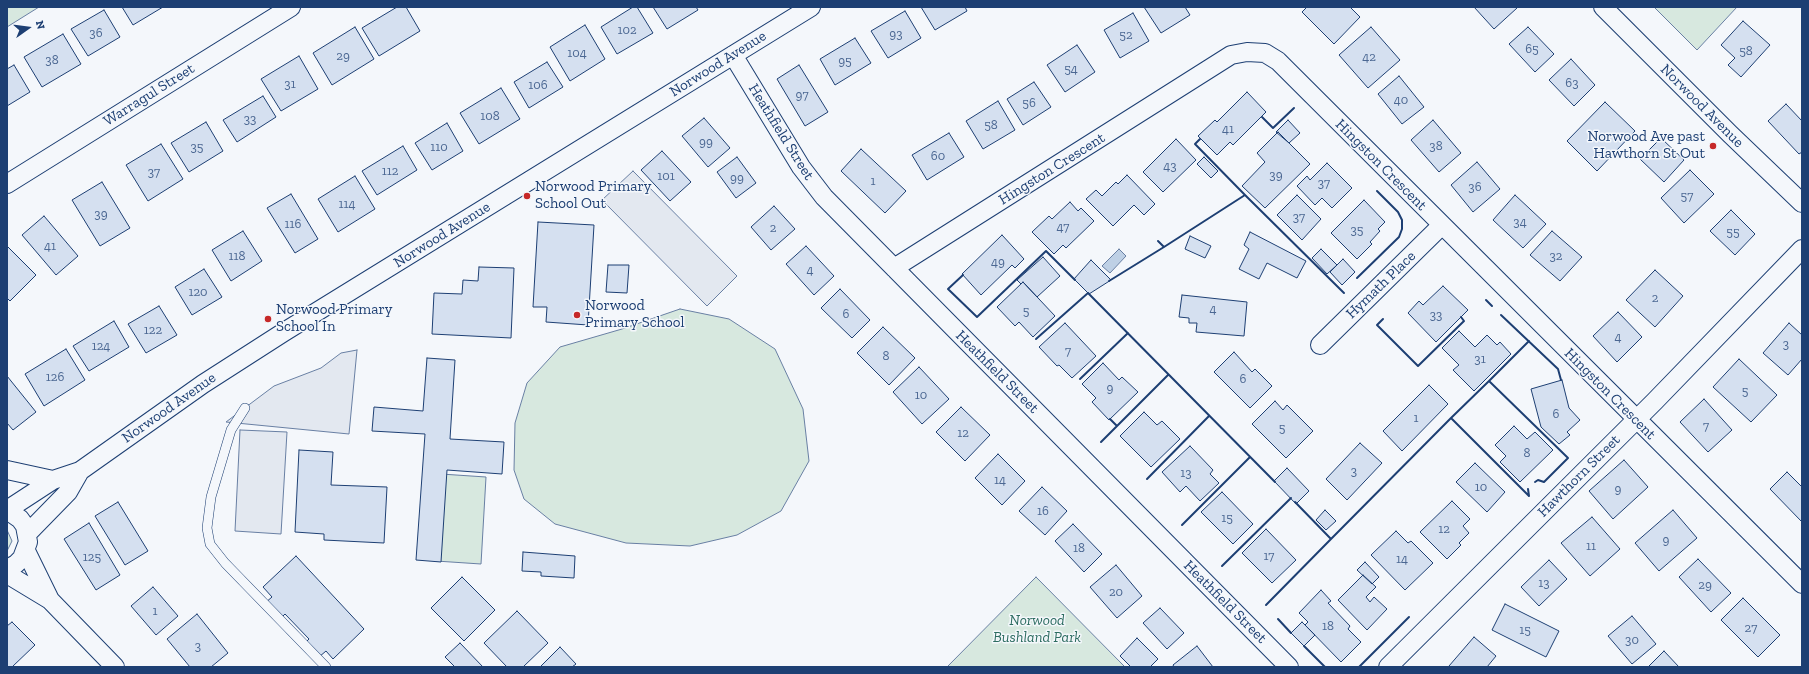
<!DOCTYPE html>
<html>
<head>
<meta charset="utf-8">
<style>
	body { margin:0 }
	#map { position:relative; width:1809px; height:674px; overflow:hidden; background:#f4f7fb; font-family:"Zilla Slab",serif }
	canvas { display:block }
	.frame { position:absolute; inset:0; border:8px solid #1d3f73; pointer-events:none }
	.north { position:absolute; left:8px; top:8px; width:40px; height:40px; -webkit-text-stroke:3px #f4f7fb; paint-order:stroke; rotate:76deg; font-size:11px; font-weight:700; line-height:16px; text-align:center; color:#1d3f73 }
	.north::after { content:''; display:block; margin:auto; width:14px; height:18px; background:#1d3f73; clip-path:polygon(50% 0,100% 100%,50% 72%,0 100%) }
</style>
</head>
<body>
<div id="map">
<canvas width="1809" height="674"></canvas>
<div class="frame"></div>
<div class="north">N</div>
</div>
<script>
const context = document.querySelector('canvas').getContext('2d');
context.lineJoin = 'round';
function paint(path, color) {
  context.fillStyle = color;
  context.fill(path, 'evenodd');
}
function toPath(rows) {
  const path = new Path2D();
  for (const r of rows) {
    path.moveTo(r[0], r[1]);
    for (let i = 2; i < r.length; i += 2) path.lineTo(r[i], r[i + 1]);
  }
  return path;
}
function trace(path, color, width, dash) {
  context.strokeStyle = color;
  context.lineWidth = width;
  context.lineCap = dash ? 'butt' : 'round';
  context.setLineDash(dash || []);
  context.stroke(path);
}
function write(font, color, halo, rows, align = 'center') {
  context.font = font + ' "Zilla Slab",serif';
  context.lineWidth = 3;
  context.setLineDash([]);
  context.textBaseline = 'middle';
  context.strokeStyle = halo;
  context.fillStyle = color;
  for (const [text, x, y, turn = 0] of rows) {
    context.save();
    context.translate(x, y);
    context.rotate((+turn || 0) * Math.PI / 180);
    context.textAlign = isNaN(turn) ? turn : align;
    if (halo) context.strokeText(text, 0, 0);
    context.fillText(text, 0, 0);
    context.restore();
  }
}
const green = toPath([
	[7,7,39,7,7,27,7,7],
	[1654,7,1737,7,1697,50,1654,7],
	[680,309,729,319,775,349,803,409,809,461,781,511,737,535,690,546,626,543,555,524,524,499,514,470,515,423,527,383,560,347,622,329,680,309],
	[441,474,486,477,481,564,436,561,441,474],
	[7,530,12,541,7,551,7,530],
	[1036,577,1125,667,947,667,1036,577]
]);
const parking = toPath([
	[633,171,737,276,707,306,602,200,633,171],
	[357,350,349,434,226,422,274,386,321,368,341,353,357,350],
	[240,430,287,432,281,534,235,531,240,430]
]);
const water = toPath([
	[1119,249,1126,256,1110,273,1102,266,1119,249]
]);
const building = toPath([
	[122,7,163,7,133,25,122,7],
	[397,7,406,7,420,31,379,56,362,28,397,7],
	[633,7,637,7,653,33,617,54,601,27,633,7],
	[653,7,696,7,698,10,667,29,653,7],
	[921,7,965,7,967,11,935,30,921,7],
	[1144,7,1185,7,1190,15,1161,33,1144,7],
	[1307,7,1350,7,1360,17,1334,44,1302,12,1307,7],
	[1474,7,1516,7,1517,8,1494,29,1474,7],
	[104,10,120,37,88,56,71,29,104,10],
	[905,11,921,38,888,58,871,31,905,11],
	[1133,13,1149,41,1120,58,1104,30,1133,13],
	[1743,21,1770,45,1741,77,1728,65,1735,58,1721,45,1743,21],
	[585,25,605,59,570,81,550,47,585,25],
	[355,27,374,59,332,85,313,53,355,27],
	[1371,27,1400,60,1368,88,1339,55,1371,27],
	[1528,27,1554,54,1535,72,1509,44,1528,27],
	[63,34,81,64,42,87,24,57,63,34],
	[855,38,871,63,835,85,820,59,855,38],
	[1077,45,1095,72,1065,92,1047,65,1077,45],
	[299,56,318,89,281,111,261,79,299,56],
	[1571,59,1595,85,1574,106,1549,80,1571,59],
	[547,62,563,87,529,108,514,82,547,62],
	[14,65,30,92,7,106,7,69,14,65],
	[799,65,828,112,805,126,777,79,799,65],
	[1399,76,1424,107,1402,124,1378,94,1399,76],
	[1034,82,1051,107,1023,125,1007,99,1034,82],
	[501,88,520,119,479,144,460,113,501,88],
	[1247,92,1266,112,1233,145,1230,142,1217,155,1198,136,1215,120,1217,122,1247,92],
	[263,96,276,117,237,142,223,120,263,96],
	[998,101,1015,130,983,149,966,121,998,101],
	[1605,102,1635,131,1597,171,1567,141,1605,102],
	[1786,104,1802,121,1802,152,1799,154,1768,121,1786,104],
	[704,118,730,148,708,167,682,136,704,118],
	[1288,120,1300,133,1289,143,1276,132,1288,120],
	[1433,120,1461,153,1439,172,1411,140,1433,120],
	[206,122,223,151,189,172,171,143,206,122],
	[447,123,463,151,432,170,415,143,447,123],
	[1278,132,1310,164,1265,208,1242,186,1265,162,1257,153,1278,132],
	[949,133,964,157,927,180,912,155,949,133],
	[1661,138,1684,160,1664,182,1640,159,1661,138],
	[1176,139,1196,160,1163,192,1143,172,1176,139],
	[161,144,183,179,148,201,126,165,161,144],
	[403,146,417,170,377,195,362,171,403,146],
	[861,149,906,191,885,213,841,171,861,149],
	[662,151,691,182,670,201,641,170,662,151],
	[737,157,756,183,736,198,717,172,737,157],
	[1204,157,1218,171,1211,178,1197,164,1204,157],
	[1477,162,1500,189,1473,212,1451,185,1477,162],
	[1327,163,1352,188,1332,208,1322,198,1315,205,1297,186,1307,176,1310,180,1327,163],
	[1690,170,1714,194,1684,223,1661,198,1690,170],
	[1127,175,1155,204,1144,215,1134,205,1113,226,1086,199,1096,190,1102,196,1116,182,1118,184,1127,175],
	[355,176,375,209,338,232,318,199,355,176],
	[102,182,130,228,100,246,72,200,102,182],
	[291,194,318,239,295,253,267,208,291,194],
	[1297,195,1321,219,1302,240,1277,215,1297,195],
	[1515,195,1546,224,1523,248,1493,220,1515,195],
	[1364,200,1385,222,1378,229,1380,231,1370,242,1372,244,1357,259,1331,233,1364,200],
	[1070,202,1078,211,1081,208,1094,221,1066,248,1063,245,1054,254,1032,232,1049,216,1052,219,1070,202],
	[774,206,795,229,771,250,751,227,774,206],
	[1731,210,1755,234,1735,255,1710,231,1731,210],
	[44,216,78,256,56,275,22,235,44,216],
	[538,222,594,225,588,325,546,322,547,307,533,307,538,222],
	[243,231,262,261,231,281,212,250,243,231],
	[1552,231,1582,257,1560,281,1530,255,1552,231],
	[1250,232,1306,261,1297,278,1267,263,1259,279,1239,269,1249,249,1244,245,1250,232],
	[1002,235,1024,259,1015,268,1012,265,981,295,962,274,1002,235],
	[1190,236,1211,246,1205,258,1185,249,1190,236],
	[7,246,36,275,10,301,7,298,7,246],
	[806,246,834,276,814,295,786,264,806,246],
	[1321,249,1337,265,1327,274,1312,258,1321,249],
	[1043,257,1060,276,1037,297,1023,282,1021,284,1017,280,1043,257],
	[1343,259,1355,272,1342,285,1330,272,1343,259],
	[1091,260,1111,280,1089,294,1074,279,1091,260],
	[608,265,629,265,627,293,606,292,608,265],
	[479,267,514,268,511,338,432,334,434,293,462,294,463,280,478,281,479,267],
	[204,269,222,297,192,315,175,287,204,269],
	[1655,270,1683,296,1655,327,1626,300,1655,270],
	[1023,282,1055,316,1033,337,1019,322,1015,326,997,307,1023,282],
	[1443,286,1468,310,1436,342,1408,313,1419,301,1423,305,1443,286],
	[840,289,870,320,852,338,821,308,840,289],
	[1182,295,1247,302,1244,336,1196,332,1197,323,1189,323,1189,318,1179,317,1182,295],
	[159,306,177,335,146,353,128,324,159,306],
	[1618,312,1642,337,1617,362,1593,336,1618,312],
	[114,321,129,347,89,371,73,346,114,321],
	[1065,323,1096,356,1072,378,1059,365,1057,366,1039,347,1065,323],
	[1789,323,1802,335,1802,359,1788,375,1763,353,1789,323],
	[883,327,915,358,889,385,857,353,883,327],
	[1459,331,1475,347,1487,335,1497,345,1500,342,1511,354,1474,391,1453,370,1459,365,1442,348,1459,331],
	[66,349,85,380,44,406,25,374,66,349],
	[1234,352,1252,372,1255,369,1272,386,1250,408,1214,372,1234,352],
	[427,358,455,360,450,439,504,442,502,474,447,470,441,562,416,560,425,434,372,431,374,407,423,411,427,358],
	[1739,359,1777,395,1751,422,1713,387,1739,359],
	[1103,363,1119,380,1122,377,1138,392,1109,420,1092,402,1096,398,1082,384,1103,363],
	[919,367,949,399,922,424,893,392,919,367],
	[7,376,36,412,13,430,7,423,7,376],
	[1562,380,1569,408,1580,420,1567,432,1570,435,1559,444,1541,427,1531,389,1562,380],
	[1429,385,1448,404,1402,451,1383,431,1429,385],
	[1704,399,1732,430,1708,452,1680,422,1704,399],
	[1275,401,1283,410,1287,405,1313,431,1286,458,1252,424,1275,401],
	[961,407,990,435,965,461,936,432,961,407],
	[1144,412,1157,425,1162,421,1180,439,1151,467,1120,436,1144,412],
	[1514,426,1527,439,1535,432,1553,450,1520,482,1500,462,1506,456,1495,445,1514,426],
	[1360,443,1382,463,1347,500,1326,479,1360,443],
	[1190,446,1213,470,1210,474,1219,483,1200,501,1186,486,1180,492,1162,472,1190,446],
	[299,450,333,452,331,485,387,487,384,543,324,540,324,534,295,532,299,450],
	[998,454,1025,481,1002,505,975,478,998,454],
	[1624,460,1648,487,1613,519,1589,491,1624,460],
	[1475,463,1505,492,1487,512,1456,482,1475,463],
	[1287,468,1309,491,1296,504,1274,481,1287,468],
	[1787,472,1802,487,1802,522,1770,489,1787,472],
	[1042,487,1067,511,1045,535,1019,511,1042,487],
	[1222,492,1253,524,1233,544,1201,512,1222,492],
	[1452,501,1470,519,1463,526,1469,533,1459,543,1461,545,1447,559,1420,532,1452,501],
	[118,502,148,551,125,565,95,516,118,502],
	[1325,510,1336,521,1326,530,1316,520,1325,510],
	[1673,510,1697,538,1659,571,1635,543,1673,510],
	[1592,517,1620,549,1590,576,1561,543,1592,517],
	[89,523,120,575,96,590,64,539,89,523],
	[1073,524,1102,554,1084,572,1055,541,1073,524],
	[1266,529,1296,560,1272,583,1242,553,1266,529],
	[1396,531,1408,543,1411,541,1433,563,1405,590,1371,555,1396,531],
	[523,552,575,556,574,578,541,576,541,572,522,571,523,552],
	[296,556,364,629,333,659,326,651,319,657,306,642,309,639,285,614,280,619,265,603,272,597,263,587,296,556],
	[1698,559,1731,593,1711,612,1679,577,1698,559],
	[1549,560,1567,579,1539,606,1521,587,1549,560],
	[1365,562,1379,577,1372,584,1357,570,1365,562],
	[1116,565,1142,596,1117,618,1090,587,1116,565],
	[1363,575,1376,587,1366,597,1370,602,1374,597,1387,609,1367,630,1338,600,1363,575],
	[462,577,495,610,464,641,431,608,462,577],
	[153,587,178,616,156,635,131,606,153,587],
	[1321,590,1331,601,1328,603,1350,626,1348,629,1361,642,1341,662,1305,625,1308,622,1299,613,1321,590],
	[1743,598,1780,635,1758,657,1721,620,1743,598],
	[1505,604,1559,631,1546,657,1492,630,1505,604],
	[1160,608,1184,633,1167,649,1143,623,1160,608],
	[517,611,548,643,523,667,507,667,484,643,517,611],
	[197,614,228,653,211,667,190,667,167,639,197,614],
	[1632,616,1656,644,1632,664,1608,636,1632,616],
	[12,622,35,645,12,667,7,667,7,626,12,622],
	[1302,622,1315,635,1304,646,1291,633,1302,622],
	[1474,637,1496,656,1487,667,1450,667,1449,666,1474,637],
	[1137,638,1158,659,1150,667,1131,667,1120,656,1137,638],
	[460,643,483,667,455,667,445,657,460,643],
	[1197,646,1213,667,1174,667,1173,665,1197,646],
	[560,647,576,664,572,667,540,667,560,647],
	[1664,651,1679,667,1648,667,1664,651]
]);
const lane = toPath([
	[245,408,231,430,211,497,207,528,210,544,225,563,326,667]
]);
const street = toPath([
	[1603,7,1730,134,1802,203],
	[733,55,801,167,824,197,1289,667],
	[7,184,291,7],
	[894,268,1231,55,1247,52,1265,53,1278,61,1802,584],
	[1320,345,1441,226],
	[7,470,53,480],
	[7,510,53,480,80,471,203,384,284,332,811,7],
	[7,510,20,519,25,526,28,542,22,558,16,564,7,569],
	[27,534,68,492,80,471],
	[26,551,50,600],
	[7,574,50,600,115,667],
	[1388,667,1655,401,1802,249]
]);
const wall = toPath([
	[1262,117,1273,128,1294,108],
	[1200,139,1195,144,1245,195,1344,293],
	[1158,241,1164,247,1245,195],
	[963,275,948,289,977,317,1046,251,1075,280],
	[1357,278,1399,237,1402,229,1402,220,1398,212,1377,191],
	[1109,281,1164,247],
	[1088,293,1275,482],
	[1486,300,1492,306],
	[1501,315,1558,369,1561,380],
	[1383,319,1377,325,1418,366,1464,321,1461,317],
	[1036,339,1088,293],
	[1529,341,1489,381,1568,458,1544,482,1538,480,1535,482],
	[1080,379,1128,333],
	[1489,381,1451,418,1529,496],
	[1110,419,1117,426],
	[1101,442,1168,375],
	[1147,479,1209,416],
	[1528,489,1529,496],
	[1182,525,1250,457],
	[1331,539,1451,418],
	[1222,566,1291,498],
	[1266,605,1331,539,1295,502],
	[1278,619,1291,633],
	[1304,646,1325,667],
	[1359,667,1409,617]
]);
const markers = [
	[1713,146,4,"#c62828"],
	[527,196,4,"#c62828"],
	[577,315,4,"#c62828"],
	[268,319,4,"#c62828"]
];
const numberNames = [
	["102",627,30],
	["36",96,33],
	["93",896,34],
	["52",1126,35],
	["65",1532,49],
	["58",1746,51],
	["104",577,53],
	["29",343,56],
	["42",1369,57],
	["38",52,60],
	["95",845,61],
	["54",1071,69],
	["63",1572,83],
	["31",290,84],
	["106",538,85],
	["97",802,95],
	["40",1401,100],
	["56",1029,103],
	["108",490,116],
	["33",250,119],
	["58",991,125],
	["41",1228,129],
	["99",706,142],
	["38",1436,146],
	["35",197,147],
	["110",439,147],
	["60",938,156],
	["43",1170,166],
	["112",390,171],
	["37",154,172],
	["39",1276,175],
	["101",666,176],
	["99",737,178],
	["1",873,181],
	["37",1324,183],
	["36",1475,187],
	["57",1687,196],
	["114",347,204],
	["39",101,214],
	["37",1299,217],
	["34",1520,222],
	["116",293,224],
	["47",1063,227],
	["2",773,228],
	["35",1357,230],
	["55",1733,232],
	["41",50,246],
	["118",237,256],
	["32",1556,256],
	["49",998,262],
	["4",810,270],
	["120",198,292],
	["2",1655,298],
	["4",1213,309],
	["5",1026,311],
	["6",846,314],
	["33",1436,315],
	["122",153,330],
	["4",1618,337],
	["3",1786,344],
	["124",101,346],
	["7",1068,351],
	["8",886,356],
	["31",1480,359],
	["126",55,377],
	["6",1243,379],
	["9",1110,388],
	["5",1745,391],
	["10",921,395],
	["6",1556,414],
	["1",1416,418],
	["7",1706,426],
	["5",1282,428],
	["12",963,433],
	["8",1527,453],
	["3",1354,471],
	["13",1186,473],
	["14",1000,480],
	["10",1481,487],
	["9",1618,489],
	["16",1043,511],
	["15",1227,518],
	["12",1444,529],
	["9",1666,540],
	["11",1591,546],
	["18",1079,548],
	["17",1269,556],
	["125",92,557],
	["14",1402,559],
	["13",1544,583],
	["29",1705,585],
	["20",1116,592],
	["1",155,611],
	["18",1328,626],
	["27",1751,628],
	["15",1525,630],
	["30",1632,640],
	["3",198,646]
];
const streetNames = [
	["Norwood Avenue",718,64,-32],
	["Warragul Street",149,95,-32],
	["Norwood Avenue",1702,106,45],
	["Heathfield Street",781,132,58],
	["Hingston Crescent",1381,165,45],
	["Hingston Crescent",1052,169,-32],
	["Norwood Avenue",442,235,-32],
	["Hymath Place",1381,285,-44],
	["Heathfield Street",997,372,45],
	["Hingston Crescent",1610,394,45],
	["Norwood Avenue",169,408,-35],
	["Hawthorn Street",1579,476,-45],
	["Heathfield Street",1225,602,45]
];
const poiNames = [
	["Norwood Ave past",1705,137,"right"],
	["Hawthorn St Out",1705,154,"right"],
	["Norwood Primary",535,187],
	["School Out",535,204],
	["Norwood",585,306],
	["Primary School",585,323],
	["Norwood Primary",276,310],
	["School In",276,327]
];
const parkNames = [
	["Norwood",1037,621],
	["Bushland Park",1037,638]
];
paint(green, '#d7e8df');
trace(green, '#687fa3', 1);
paint(parking, '#e3e8f0');
trace(parking, '#687fa3', 1);
paint(water, '#bed0e5');
trace(water, '#687fa3', 1);
paint(building, '#d5e0f0');
trace(building, '#1d3f73', 1);
trace(lane, '#1d3f73', 10);
trace(street, '#1d3f73', 20);
trace(lane, '#f4f7fb', 9);
trace(street, '#f4f7fb', 18);
trace(wall, '#1d3f73', 2);
for (const [x, y, r, color] of markers) {
  const dot = new Path2D();
  dot.arc(x, y, r, 0, 2 * Math.PI);
  context.fillStyle = color;
  context.fill(dot);
  trace(dot, '#f4f7fb', 1.5);
}
write('13px', '#4b6792', null, numberNames);
write('15px', '#1d3f73', '#f4f7fb', streetNames);
write('15px', '#1d3f73', '#f4f7fb', poiNames, 'left');
write('italic 15px', '#2c6c60', '#f4f7fb', parkNames);
</script>
</body>
</html>
